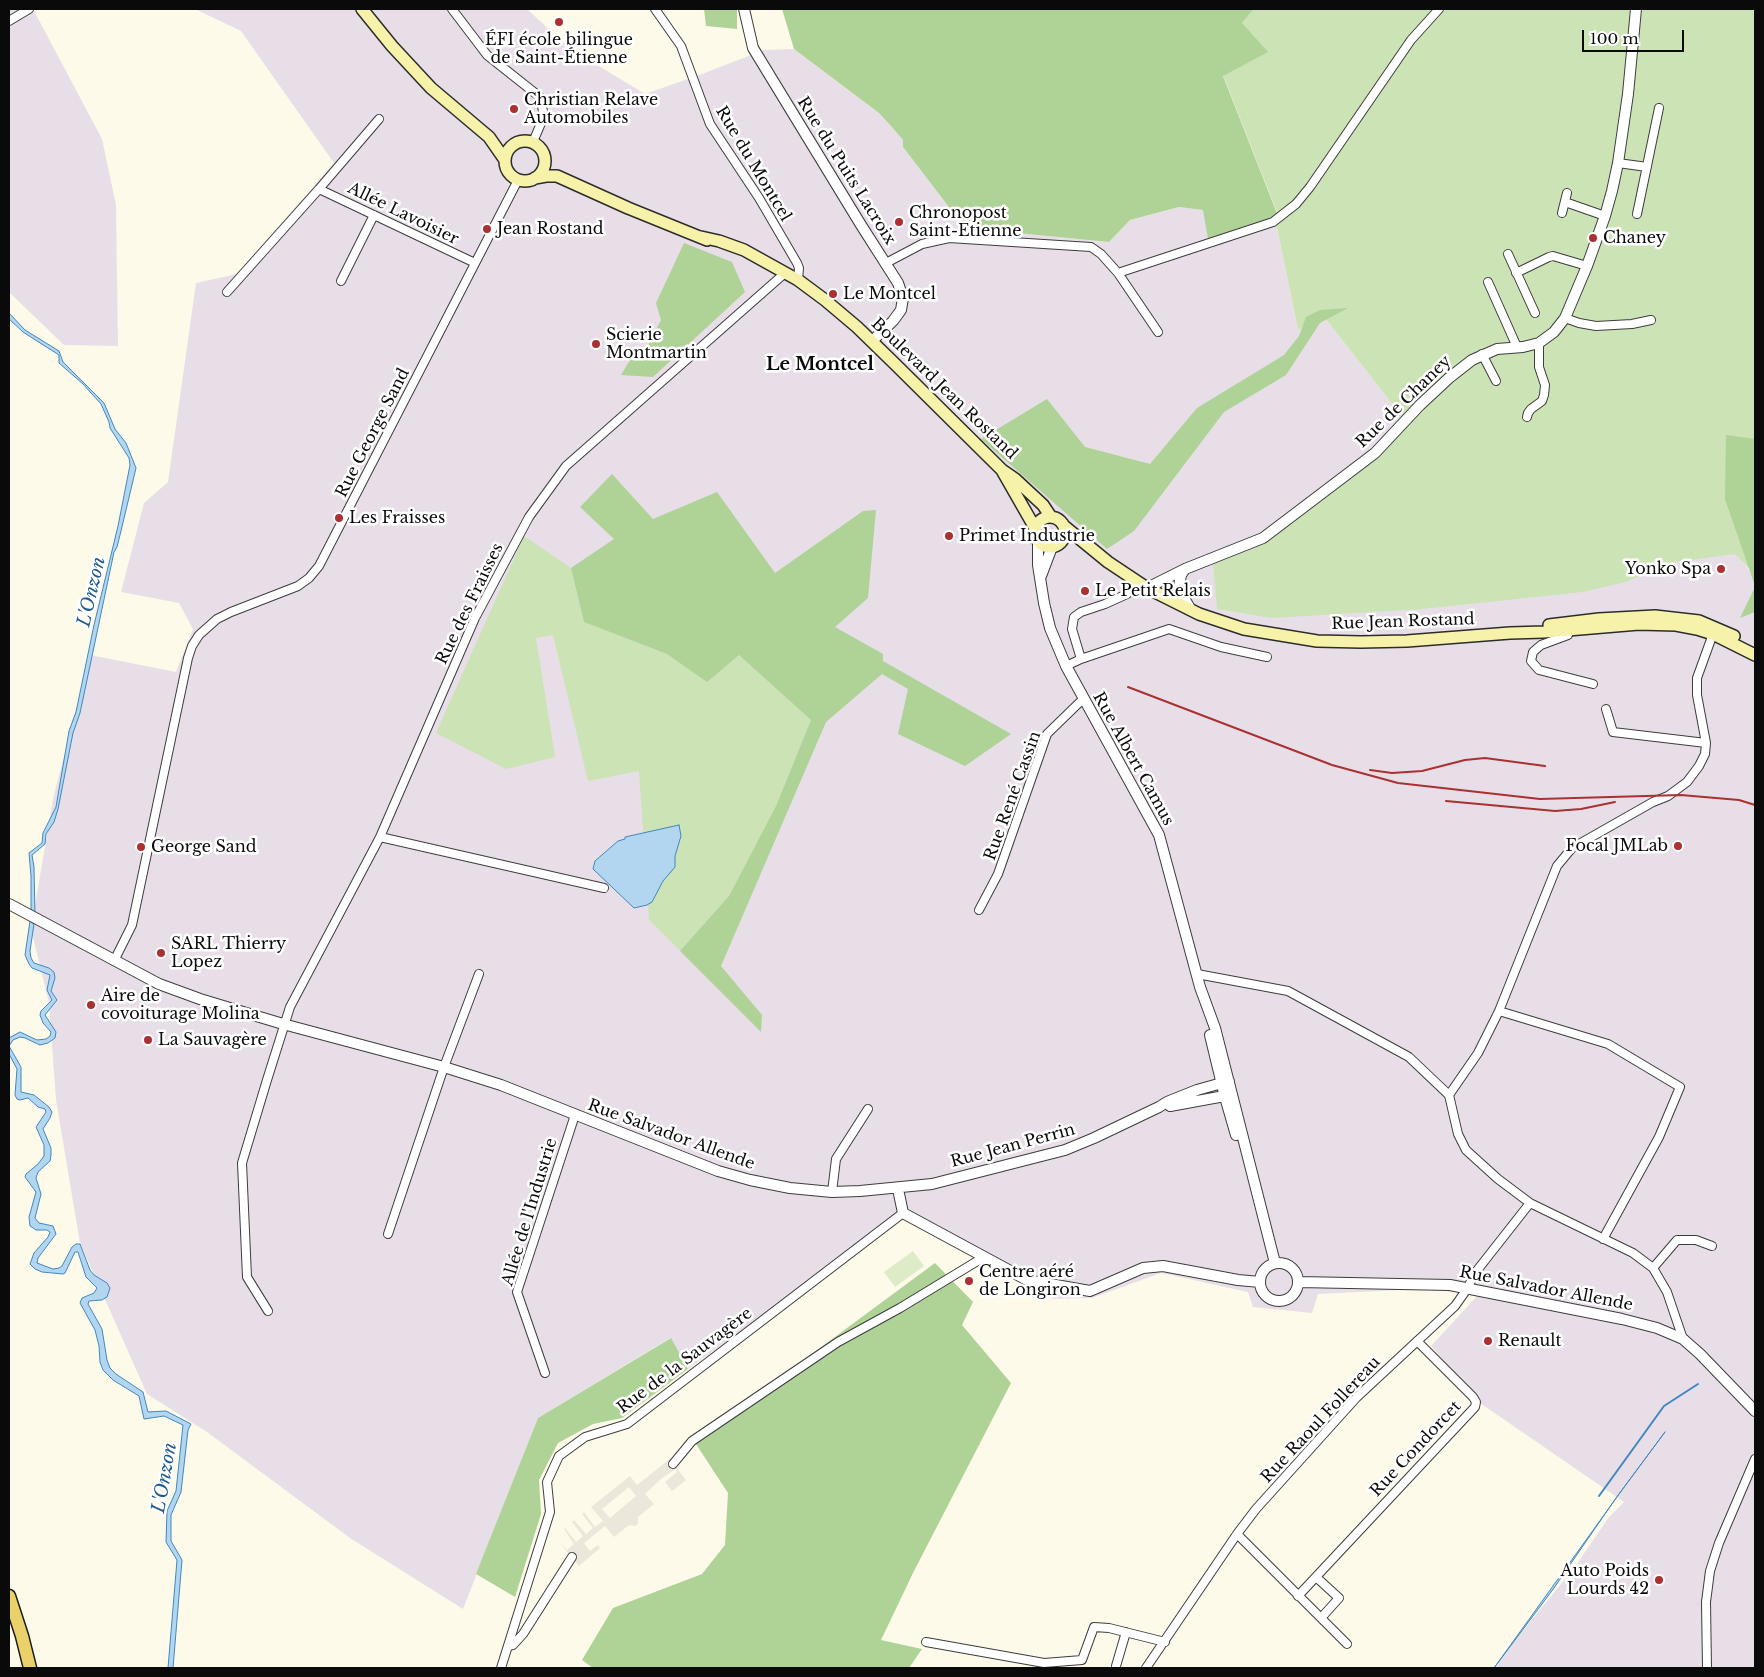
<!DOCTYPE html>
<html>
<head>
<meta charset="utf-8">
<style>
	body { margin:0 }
	#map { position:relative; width:1764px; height:1677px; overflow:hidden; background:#fdfae9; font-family:"Libre Baskerville",serif }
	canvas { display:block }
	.frame { position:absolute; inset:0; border:10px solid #0a0a0a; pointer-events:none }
	.scale { position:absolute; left:1582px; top:30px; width:102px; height:22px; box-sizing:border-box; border:2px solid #0a0a0a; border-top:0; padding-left:6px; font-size:15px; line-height:18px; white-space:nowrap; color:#0a0a0a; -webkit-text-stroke:4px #fff; paint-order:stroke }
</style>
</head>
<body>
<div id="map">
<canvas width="1764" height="1677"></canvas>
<div class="frame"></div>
<div class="scale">100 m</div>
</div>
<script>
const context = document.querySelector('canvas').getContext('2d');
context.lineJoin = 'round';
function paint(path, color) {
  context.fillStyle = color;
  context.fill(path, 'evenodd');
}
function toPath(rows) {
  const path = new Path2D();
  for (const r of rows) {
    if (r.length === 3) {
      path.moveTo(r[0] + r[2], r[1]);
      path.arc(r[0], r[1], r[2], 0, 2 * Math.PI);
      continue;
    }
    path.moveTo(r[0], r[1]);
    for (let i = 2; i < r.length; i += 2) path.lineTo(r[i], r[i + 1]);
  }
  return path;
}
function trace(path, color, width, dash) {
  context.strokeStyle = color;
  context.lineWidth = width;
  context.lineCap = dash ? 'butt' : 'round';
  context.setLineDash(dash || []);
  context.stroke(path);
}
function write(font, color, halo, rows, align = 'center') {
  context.font = font + ' "Libre Baskerville",serif';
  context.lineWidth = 5;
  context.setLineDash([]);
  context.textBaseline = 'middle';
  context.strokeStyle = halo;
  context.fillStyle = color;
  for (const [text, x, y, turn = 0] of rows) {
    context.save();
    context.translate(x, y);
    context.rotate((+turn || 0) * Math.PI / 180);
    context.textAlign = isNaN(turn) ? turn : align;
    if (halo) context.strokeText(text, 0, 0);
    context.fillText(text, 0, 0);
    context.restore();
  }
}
const industrial = toPath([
	[9,9,33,9,102,139,116,205,118,346,64,345,9,292],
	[195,9,527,9,569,48,645,94,702,74,764,50,794,49,879,113,891,126,903,140,903,147,965,228,1109,242,1130,220,1179,207,1204,210,1208,238,1275,218,1298,330,1325,318,1407,423,1624,581,1666,564,1697,557,1735,553,1755,577,1755,1668,1496,1668,1503,1655,1574,1568,1609,1517,1624,1502,1480,1403,1431,1346,1479,1294,1422,1289,1318,1294,1312,1313,1253,1307,1248,1292,1161,1273,1092,1298,1053,1299,899,1218,688,1369,670,1338,538,1418,463,1609,350,1538,207,1432,147,1394,80,1243,56,1100,49,1003,31,929,53,799,90,655,176,672,193,629,179,603,121,592,144,503,168,482,196,283,237,274,334,163,241,31]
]);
const green = toPath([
	[1254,9,1755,9,1755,575,1735,554,1667,563,1626,582,1582,592,1423,609,1272,618,1217,609,1213,563,1259,545,1407,423,1325,318,1298,330,1275,218,1278,215,1223,75,1242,23],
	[524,536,571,568,584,622,667,654,707,681,739,655,811,720,776,806,729,896,680,951,649,920,639,771,588,781,553,635,536,638,555,757,506,769,436,733]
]);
const forest = toPath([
	[704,9,737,9,737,29,706,26],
	[782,9,1254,9,1242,23,1268,52,1223,76,1278,216,1275,218,1208,239,1203,210,1179,207,1130,220,1109,242,965,228,903,147,903,140,891,126,879,113,794,49],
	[684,243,732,262,745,292,653,377,621,375,636,350,648,345,661,320,656,303],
	[1348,308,1320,323,1286,375,1224,412,1134,531,1107,549,981,439,1047,399,1085,447,1150,464,1197,408,1284,355,1299,336,1306,317,1320,310],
	[1726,435,1755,439,1755,586,1725,499],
	[612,474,653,519,717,492,775,573,863,511,876,510,868,598,835,627,883,654,883,661,1011,734,965,766,898,734,908,689,882,674,826,722,721,966,762,1015,761,1032,680,951,729,896,776,806,811,720,739,655,707,682,667,654,584,622,571,568,614,539,580,507],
	[1755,587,1755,612,1740,618],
	[935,1263,973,1302,962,1325,1011,1383,913,1573,881,1640,922,1649,909,1668,593,1668,582,1660,613,1608,702,1574,725,1545,728,1493,694,1441],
	[671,1338,688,1369,622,1418,593,1424,558,1443,539,1480,541,1514,515,1597,476,1574,538,1418]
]);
const pitch = toPath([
	[913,1251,924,1266,895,1287,884,1272]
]);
const plaza = toPath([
	[670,1459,686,1480,672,1491,665,1482,677,1472,676,1469,662,1478,645,1494,654,1504,638,1517,638,1523,636,1526,629,1525,614,1537,605,1526,584,1543,590,1551,598,1545,600,1548,579,1566,560,1543,567,1550,574,1544,564,1529,565,1528,576,1542,583,1536,572,1522,574,1520,586,1534,593,1528,582,1514,584,1512,595,1527,603,1521,591,1507,630,1476,637,1485],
	[629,1487,636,1496,610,1518,602,1509]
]);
const water = toPath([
	[9,313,25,330,59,351,63,362,104,403,115,429,126,443,136,468,121,531,117,547,114,552,80,713,73,733,58,809,54,822,46,834,45,844,32,855,34,867,35,916,31,913,31,876,29,853,42,843,43,833,56,807,69,731,76,712,94,625,118,526,130,465,129,458,110,428,109,422,101,404,83,384,59,363,59,355,23,332,9,319,9,313],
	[679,825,681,836,675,856,675,867,663,881,652,902,647,905,634,908,593,869,595,861,618,841,625,839,625,837,679,825],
	[30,921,34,924,30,951,31,958,34,963,49,968,54,972,55,978,51,991,57,1000,45,1015,56,1032,55,1038,48,1043,40,1045,25,1038,20,1037,13,1040,9,1046,21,1067,21,1092,34,1095,49,1107,52,1112,50,1118,43,1129,51,1148,51,1155,50,1161,38,1172,36,1178,41,1194,35,1218,39,1223,53,1226,56,1234,38,1258,37,1263,53,1269,59,1268,62,1266,72,1247,76,1244,80,1244,90,1270,94,1275,107,1283,110,1288,107,1297,102,1300,89,1301,88,1304,102,1329,107,1360,110,1368,116,1374,143,1392,148,1412,166,1411,191,1424,188,1430,181,1492,171,1515,171,1541,182,1560,173,1668,168,1668,177,1560,166,1542,167,1511,176,1491,183,1425,164,1416,144,1419,139,1396,113,1380,103,1370,100,1362,99,1346,95,1330,80,1303,82,1298,94,1293,97,1288,86,1277,78,1252,75,1252,65,1273,63,1274,42,1272,35,1269,30,1264,34,1253,48,1237,50,1232,47,1230,36,1230,30,1226,29,1217,36,1192,25,1177,26,1174,38,1164,44,1156,44,1145,36,1127,46,1112,45,1109,38,1107,28,1098,20,1100,17,1099,15,1095,17,1069,9,1054,9,1038,20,1032,37,1040,46,1039,50,1036,51,1032,43,1023,40,1015,41,1011,52,1000,47,990,50,975,32,968,29,964,25,955,30,921],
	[1665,1432,1616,1498,1554,1588,1494,1668,1622,1490,1665,1432]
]);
const stream = toPath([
	[1599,1496,1664,1406,1698,1384]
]);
const minor = toPath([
	[452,9,487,55,540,97,544,116,533,142],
	[655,9,681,46,710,124,759,198,797,263,799,268,798,280],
	[9,21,29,9],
	[379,119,319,189,475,263],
	[1618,163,1647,167],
	[1565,202,1605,216],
	[1562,213,1567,193],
	[1637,214,1659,108],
	[1508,254,1535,313],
	[886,263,922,244,949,238,1091,247,1101,254,1118,273,1158,332],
	[1118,273,1273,222,1296,204,1310,187,1411,40,1439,9],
	[1516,273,1549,257,1553,256,1587,266],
	[341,281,374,215],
	[1488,282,1517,347],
	[227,292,319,189],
	[1565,318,1579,323,1596,326,1632,324,1651,320],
	[1482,354,1496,381],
	[1527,417,1528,413,1531,409,1542,401,1544,395,1545,385,1539,367,1539,343],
	[1569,628,1568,635,1541,645,1533,652,1531,661,1539,670,1593,684],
	[1081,659,1169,629,1221,647,1267,657],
	[1066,666,1081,659,1072,629,1074,617,1081,612,1105,604,1127,594],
	[1606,709,1613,732,1706,743],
	[380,837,604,888],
	[979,910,998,874,1047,734,1083,699],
	[114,961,132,925,188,658,192,646,199,635,217,619,231,612,298,586,309,578,319,566,518,180],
	[1197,974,1288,991,1409,1057,1449,1095,1458,1134,1466,1150,1498,1179,1530,1203,1633,1253,1653,1268,1667,1292,1683,1339],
	[1499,1011,1608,1044,1680,1087,1659,1137,1603,1239],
	[1449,1095,1478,1053,1499,1011,1557,866,1572,848,1653,802,1668,796,1687,782,1699,766,1705,754,1706,743,1697,695,1697,678,1714,631],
	[832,1192,836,1159,868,1109],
	[388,1234,444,1067,479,974],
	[1653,1268,1677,1240,1696,1240,1712,1246],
	[268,1311,247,1277,242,1163,267,1080,290,1007,380,837,475,618,529,517,566,466,785,273],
	[545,1373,517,1292,575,1115],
	[673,1464,692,1441,838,1342,900,1308,984,1257],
	[1237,1534,1347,1644],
	[1316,1577,1339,1598,1321,1618],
	[1298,1596,1475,1407,1476,1402,1473,1397,1417,1341],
	[926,1642,1044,1663,1082,1660,1094,1627,1109,1628,1165,1642],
	[508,1646,513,1645,523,1634,572,1557],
	[1116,1666,1126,1632],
	[501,1668,550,1512,547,1482,559,1456,585,1437,627,1424,903,1213],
	[1146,1668,1237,1534,1256,1509,1357,1397,1455,1306,1467,1289,1475,1273,1530,1203],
	[1707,1668,1706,1602,1710,1571,1719,1543,1755,1459]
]);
const tertiary = toPath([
	[744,9,753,48,861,225,898,283,903,298,901,310,893,321,872,341],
	[1038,540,1038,565,1044,603,1050,628,1066,666,1159,835,1200,987,1215,1028,1275,1263],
	[1185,569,1181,575,1179,586,1184,598,1191,610],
	[1041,576,1052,547],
	[1147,588,1185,569,1263,538,1375,453,1420,405,1449,378,1472,360,1497,349,1523,347,1539,343,1554,332,1565,318,1587,266,1605,216,1612,191,1618,163,1628,94,1636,9],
	[9,904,159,984,200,999,283,1024,444,1067,501,1085,718,1171,750,1180,790,1188,832,1192,860,1191,932,1184,1065,1150,1094,1138,1159,1107,1167,1102,1197,1090,1229,1081],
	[1210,1035,1225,1097,1236,1135],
	[1170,1106,1230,1095],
	[898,1189,903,1213,1027,1280,1090,1291,1143,1268,1163,1266,1238,1280,1260,1282],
	[1279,1282,19],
	[1299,1282,1450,1285,1622,1319,1657,1328,1683,1339,1700,1354,1755,1411]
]);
const secondary = toPath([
	[362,9,392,46,431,88,489,137,505,160],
	[525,161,20],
	[535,178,546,176,557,176,628,208,707,240],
	[701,237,719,241,744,250,798,280,825,300,857,327,895,364,1002,470,1015,479,1043,505,1051,517],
	[1003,472,1035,528],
	[1050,532,15],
	[1064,526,1108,562,1147,588,1199,614,1244,629,1317,641,1361,642,1407,641,1510,633,1544,632,1639,624,1676,625,1697,629,1713,634,1755,655],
	[1549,625,1599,619,1655,616,1699,621,1734,636]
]);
const primary = toPath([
	[9,1596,22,1636,30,1668]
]);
const rail = toPath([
	[1128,687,1332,765,1398,783,1540,799,1681,795,1739,800,1755,805],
	[1370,770,1392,773,1422,771,1465,760,1485,758,1545,766],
	[1446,801,1555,811,1581,809,1615,802]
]);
const markers = [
	[559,22,5,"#ab3031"],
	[514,109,5,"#ab3031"],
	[899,222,5,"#ab3031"],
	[487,229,5,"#ab3031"],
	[1593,238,5,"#ab3031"],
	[833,294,5,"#ab3031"],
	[596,344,5,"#ab3031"],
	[339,518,5,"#ab3031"],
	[949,536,5,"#ab3031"],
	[1721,569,5,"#ab3031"],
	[1085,591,5,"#ab3031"],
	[1678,846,5,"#ab3031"],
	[141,847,5,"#ab3031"],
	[161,953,5,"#ab3031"],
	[91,1005,5,"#ab3031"],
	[148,1040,5,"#ab3031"],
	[969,1281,5,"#ab3031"],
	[1488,1341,5,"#ab3031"],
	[1659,1580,5,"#ab3031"]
];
const poiNames = [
	["ÉFI école bilingue",559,40,"center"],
	["de Saint-Étienne",559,58,"center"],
	["Christian Relave",524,100],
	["Automobiles",524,118],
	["Chronopost",909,213],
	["Saint-Etienne",909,231],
	["Jean Rostand",497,229],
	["Chaney",1603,238],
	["Le Montcel",843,294],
	["Scierie",606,335],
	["Montmartin",606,353],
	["Les Fraisses",349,518],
	["Primet Industrie",959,536],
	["Yonko Spa",1711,569,"right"],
	["Le Petit Relais",1095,591],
	["Focal JMLab",1668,846,"right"],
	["George Sand",151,847],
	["SARL Thierry",171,944],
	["Lopez",171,962],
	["Aire de",101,996],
	["covoiturage Molina",101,1014],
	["La Sauvagère",158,1040],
	["Centre aéré",979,1272],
	["de Longiron",979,1290],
	["Renault",1498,1341],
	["Auto Poids",1649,1571,"right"],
	["Lourds 42",1649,1589,"right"]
];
const streetNames = [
	["Rue du Montcel",753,164,59],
	["Rue du Puits Lacroix",846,171,58],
	["Allée Lavoisier",403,214,26],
	["Boulevard Jean Rostand",944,389,44],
	["Rue de Chaney",1404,402,-44],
	["Rue George Sand",373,433,-63],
	["Rue des Fraisses",470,604,-64],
	["Rue Jean Rostand",1403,622,-2],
	["Rue Albert Camus",1133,759,61],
	["Rue René Cassin",1013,796,-70],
	["Rue Salvador Allende",671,1135,20],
	["Rue Jean Perrin",1013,1146,-15],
	["Allée de l'Industrie",530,1212,-73],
	["Rue Salvador Allende",1546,1289,11],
	["Rue de la Sauvagère",685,1361,-37],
	["Rue Raoul Follereau",1321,1420,-47],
	["Rue Condorcet",1416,1449,-47]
];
const neighbourhoodNames = [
	["Le Montcel",820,365]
];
const waterNames = [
	["L'Onzon",92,592,-77],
	["L'Onzon",165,1478,-80]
];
paint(industrial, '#e8dee8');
paint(green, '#cce3b6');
paint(forest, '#afd297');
paint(pitch, '#ddebc7');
paint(plaza, '#ebe7da');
paint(water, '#b2d6ef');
trace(water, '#4088bf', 1);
trace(stream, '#4088bf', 2);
trace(minor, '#3d3d3d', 10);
trace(tertiary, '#3d3d3d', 12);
trace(secondary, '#2c2c2c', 14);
trace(primary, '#1b1b1b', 15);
trace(minor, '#fff', 8);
trace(tertiary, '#fff', 10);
trace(secondary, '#f7f2a9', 11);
trace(primary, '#ebd16a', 12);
trace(rail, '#ab3031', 2);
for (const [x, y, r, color] of markers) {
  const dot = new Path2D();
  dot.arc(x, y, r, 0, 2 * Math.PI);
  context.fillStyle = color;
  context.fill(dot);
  trace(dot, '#fff', 2);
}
write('16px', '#0a0a0a', '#fff', poiNames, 'left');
write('16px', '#0a0a0a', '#fff', streetNames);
write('bold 18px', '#0a0a0a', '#fff', neighbourhoodNames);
write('italic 18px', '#205a8e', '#fff', waterNames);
</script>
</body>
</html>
